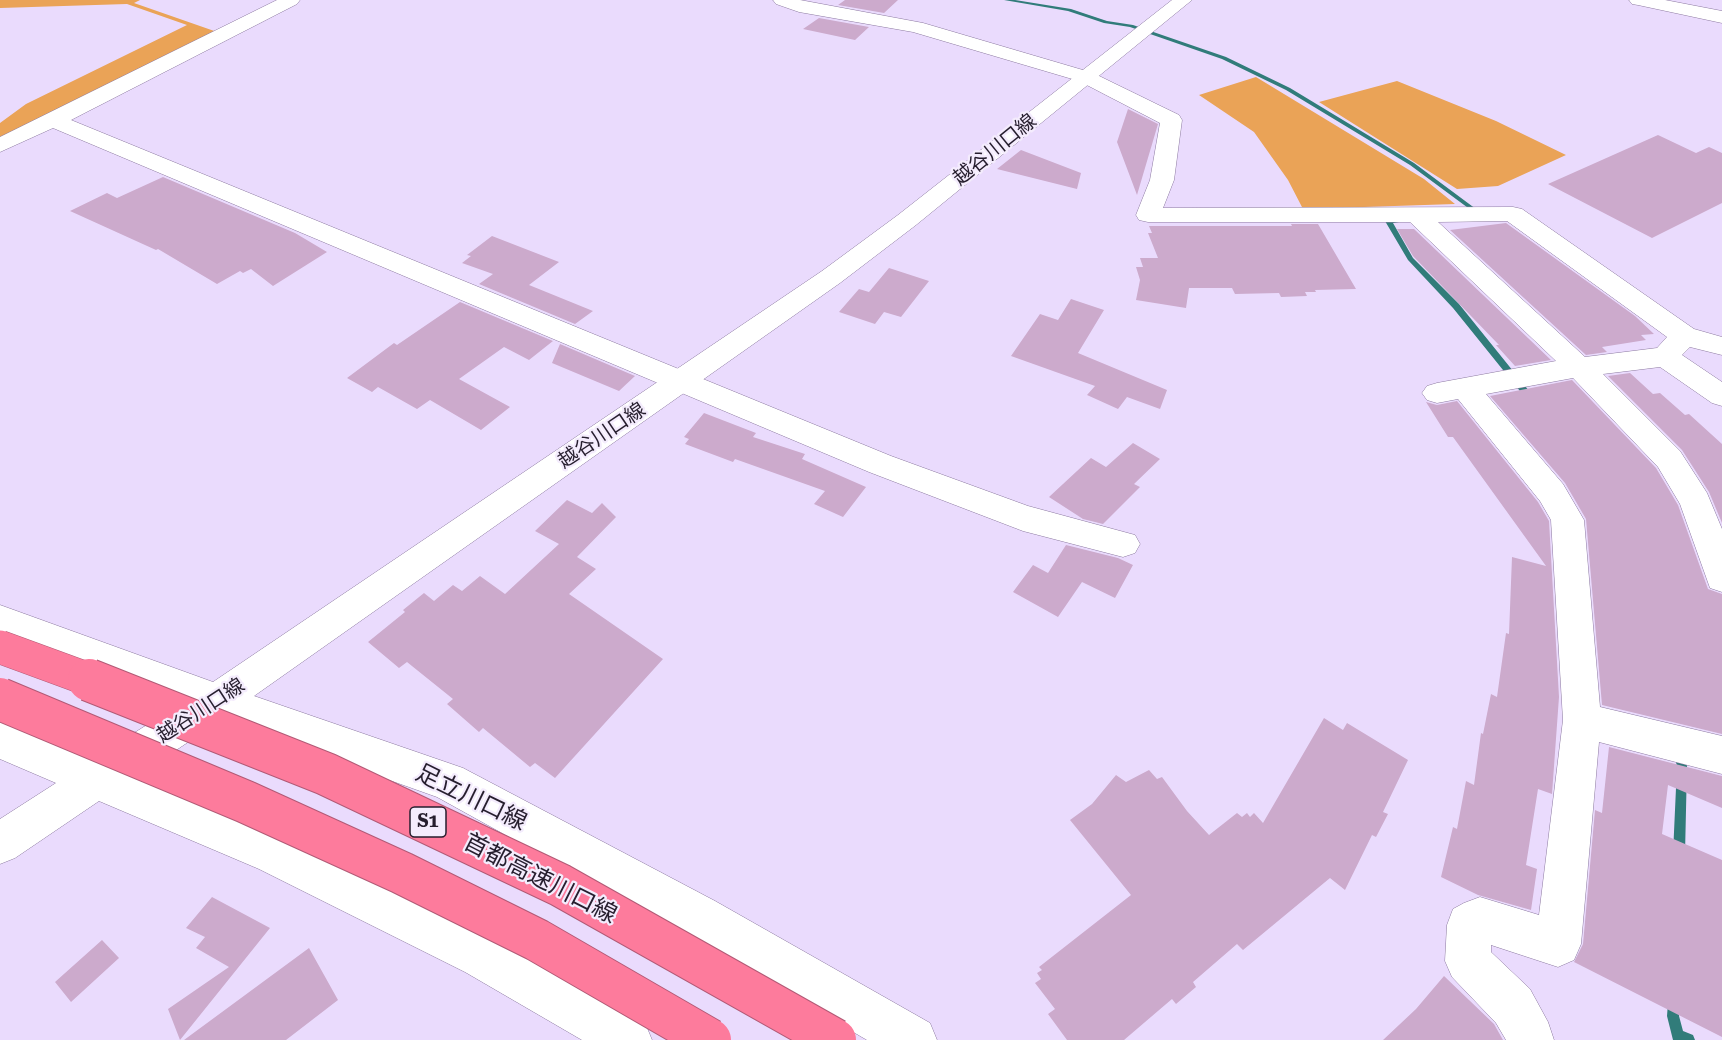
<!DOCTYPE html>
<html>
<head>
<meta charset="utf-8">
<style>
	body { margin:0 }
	canvas { display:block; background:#eadbfd }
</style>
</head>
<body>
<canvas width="1722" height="1040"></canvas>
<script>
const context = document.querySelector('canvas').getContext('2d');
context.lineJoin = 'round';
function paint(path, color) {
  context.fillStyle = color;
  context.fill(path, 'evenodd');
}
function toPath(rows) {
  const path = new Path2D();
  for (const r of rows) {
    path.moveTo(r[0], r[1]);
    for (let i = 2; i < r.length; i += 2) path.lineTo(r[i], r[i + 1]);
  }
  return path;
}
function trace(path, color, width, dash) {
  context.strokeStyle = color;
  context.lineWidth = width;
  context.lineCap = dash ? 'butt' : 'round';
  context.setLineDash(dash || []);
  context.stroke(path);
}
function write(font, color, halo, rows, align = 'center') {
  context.font = font + ' "Roboto Serif","Noto Sans JP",serif';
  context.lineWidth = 4.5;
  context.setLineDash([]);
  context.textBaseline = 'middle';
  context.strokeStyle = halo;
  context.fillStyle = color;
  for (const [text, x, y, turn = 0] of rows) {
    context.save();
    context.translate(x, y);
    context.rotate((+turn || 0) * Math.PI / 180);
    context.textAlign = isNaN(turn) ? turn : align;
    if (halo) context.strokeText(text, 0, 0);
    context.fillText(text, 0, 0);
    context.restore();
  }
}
const green = toPath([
	[0,0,140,0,134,3,220,33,0,142,0,123,26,104,187,25,127,4,0,8],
	[1256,77,1424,179,1455,204,1303,209,1288,180,1254,132,1199,95],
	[1397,81,1496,121,1566,155,1498,186,1457,189,1319,102]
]);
const stream = toPath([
	[1004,0,1015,0,1071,9,1107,21,1133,25,1226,57,1290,88,1414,163,1484,215,1481,217,1479,216,1410,165,1286,90,1222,59,1130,27,1104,23,1068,11,1004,0],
	[1397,219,1400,221,1399,222,1393,223,1413,258,1459,304,1534,397,1535,399,1534,401,1528,401,1453,308,1408,260,1385,221,1388,219,1397,219],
	[1678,746,1682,747,1687,766,1685,854,1683,858,1679,860,1675,858,1673,854,1677,766,1673,751,1674,747,1678,746],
	[1674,997,1679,998,1680,1003,1679,1016,1683,1031,1693,1035,1695,1040,1673,1040,1667,1016,1668,1003,1669,998,1674,997]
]);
const building = toPath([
	[845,0,898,0,884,13,838,5],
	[819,18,869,27,855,40,803,29],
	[1128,109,1158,124,1137,195,1117,142],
	[1658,135,1696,153,1709,147,1722,153,1722,203,1652,238,1548,184],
	[1021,150,1081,173,1077,189,997,169],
	[163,177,295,233,327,252,273,286,251,269,243,273,240,271,217,284,158,249,156,250,70,211,107,193,117,198],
	[1506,223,1635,316,1654,334,1641,335,1646,340,1602,347,1607,352,1586,355,1450,230],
	[1291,224,1318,224,1356,289,1315,290,1316,292,1305,292,1307,296,1281,297,1279,293,1235,294,1232,288,1189,288,1186,308,1136,300,1140,280,1136,267,1143,267,1140,258,1158,258,1148,233,1152,233,1149,226,1292,226],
	[1397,229,1414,229,1551,360,1515,366,1496,345,1499,345,1413,256],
	[492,236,559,262,529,285,593,311,575,324,479,284,493,274,462,263,471,256,467,255],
	[889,268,929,281,901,317,884,312,875,324,839,312,859,289,869,292],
	[1071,299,1104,310,1078,353,1167,390,1160,409,1127,397,1118,409,1087,395,1095,386,1011,356,1040,314,1058,320],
	[460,302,553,341,529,360,504,347,459,379,510,407,481,430,430,400,417,409,378,387,372,392,347,378,394,343,397,345],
	[560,344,635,376,619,391,552,363],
	[1630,373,1653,394,1660,393,1685,415,1689,414,1722,444,1722,523,1709,492,1682,450,1608,376],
	[1572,380,1656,468,1678,505,1708,589,1722,594,1722,734,1602,705,1586,519,1565,483,1490,396],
	[1457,401,1538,502,1549,521,1559,697,1552,794,1538,789,1526,865,1537,869,1531,910,1478,895,1441,877,1453,827,1457,829,1466,781,1474,785,1481,733,1483,734,1491,694,1497,697,1506,633,1509,634,1512,557,1546,566,1453,437,1448,437,1426,402,1437,405],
	[704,413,756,433,753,437,805,454,802,459,866,487,843,517,814,504,825,491,735,459,733,462,685,444,689,439,684,437],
	[1133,443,1160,459,1134,484,1140,487,1103,524,1083,519,1049,497,1091,458,1106,467],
	[567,500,592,513,602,503,616,517,577,557,596,569,569,594,663,659,555,778,535,763,530,767,483,728,479,732,447,704,453,699,407,662,399,668,368,642,405,612,403,610,424,593,434,601,453,585,462,591,480,576,505,594,559,544,535,531],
	[1066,545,1118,558,1133,565,1115,598,1082,582,1058,617,1013,592,1033,565,1048,573],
	[1324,718,1343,730,1347,723,1408,760,1383,812,1388,814,1376,837,1372,835,1345,890,1330,878,1243,950,1237,944,1193,982,1196,987,1176,1004,1172,999,1124,1040,1067,1040,1048,1014,1055,1009,1035,983,1041,979,1037,973,1042,970,1039,967,1131,895,1070,820,1092,804,1116,775,1126,782,1149,770,1157,779,1162,777,1187,811,1209,835,1237,813,1242,817,1247,813,1250,817,1254,813,1263,823],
	[1609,747,1722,776,1722,808,1668,785,1662,834,1722,860,1722,1037,1574,962,1583,944,1595,810,1602,813],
	[212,897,270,928,180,1040,168,1009,229,967,196,948,205,937,186,928],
	[102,940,119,958,71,1002,55,982],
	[309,948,338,1000,286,1040,184,1040],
	[1444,976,1494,1024,1503,1040,1383,1040,1416,1009]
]);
const street = toPath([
	[277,0,300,0,297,4,71,120,891,456,1028,506,1135,535,1140,544,1135,553,1123,557,1023,531,869,472,53,128,0,152,0,137,277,0],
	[773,0,800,0,923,23,1093,73,1179,115,1182,120,1174,180,1163,208,1513,207,1522,209,1694,329,1722,337,1722,355,1690,347,1682,355,1722,382,1722,406,1712,403,1660,367,1603,374,1680,451,1707,493,1722,529,1722,592,1710,588,1680,504,1658,467,1573,378,1486,394,1563,484,1584,520,1600,707,1722,736,1722,774,1599,742,1581,944,1574,960,1558,967,1491,945,1491,952,1530,989,1548,1022,1554,1040,1506,1040,1496,1023,1452,977,1445,961,1447,925,1453,909,1464,903,1480,897,1539,915,1563,720,1551,520,1540,501,1458,399,1437,403,1427,400,1422,393,1427,386,1437,383,1556,361,1410,222,1148,222,1139,220,1136,215,1150,180,1160,123,1079,81,913,32,799,12,776,4,773,0],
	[1507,221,1667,337,1657,348,1585,357,1438,222,1507,221]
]);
const secondary = toPath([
	[1172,0,1192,0,916,225,840,283,254,696,463,768,715,901,930,1023,937,1040,867,1040,683,933,437,797,221,720,136,777,289,839,497,940,645,1023,652,1040,582,1040,465,972,259,869,99,801,15,858,0,864,0,819,56,783,0,759,0,722,93,759,180,704,0,636,0,605,213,682,822,271,898,215,1172,0],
	[1629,0,1665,0,1722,11,1722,23,1638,5,1632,4,1629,0]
]);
const highwayBridgeFar1 = toPath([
	[0,647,93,681]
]);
const highwayBridge = toPath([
	[89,680,326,774,560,885,835,1040],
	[0,699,246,802,402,873,537,940,710,1040]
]);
const shields = [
	[428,822,36]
];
const shieldNames = [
	["S1",428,822]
];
const streetNames = [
	["越谷川口線",995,150,-39],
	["越谷川口線",602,436,-34],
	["越谷川口線",201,711,-33]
];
const nearStreetnames = [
	["足立川口線",471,798,26],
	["首都高速川口線",540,879,27]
];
paint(green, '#eaa357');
paint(stream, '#317c7a');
paint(building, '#cac');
trace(street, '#8c7aa0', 1);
trace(secondary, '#8c7aa0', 1);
paint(street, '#fff');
paint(secondary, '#fff');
trace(highwayBridgeFar1, '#b25a76', 34, []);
trace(highwayBridge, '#b25a76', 44, []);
trace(highwayBridgeFar1, '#fd7b9c', 33);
trace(highwayBridge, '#fd7b9c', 42);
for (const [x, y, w] of shields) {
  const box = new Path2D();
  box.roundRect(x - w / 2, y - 15, w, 30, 4.5);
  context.fillStyle = '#f4ecfd';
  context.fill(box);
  trace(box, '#261e2e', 1.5);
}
write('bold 18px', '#261e2e', null, shieldNames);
write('20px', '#261e2e', '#f4ecfd', streetNames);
write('24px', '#261e2e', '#f4ecfd', nearStreetnames);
</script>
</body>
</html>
